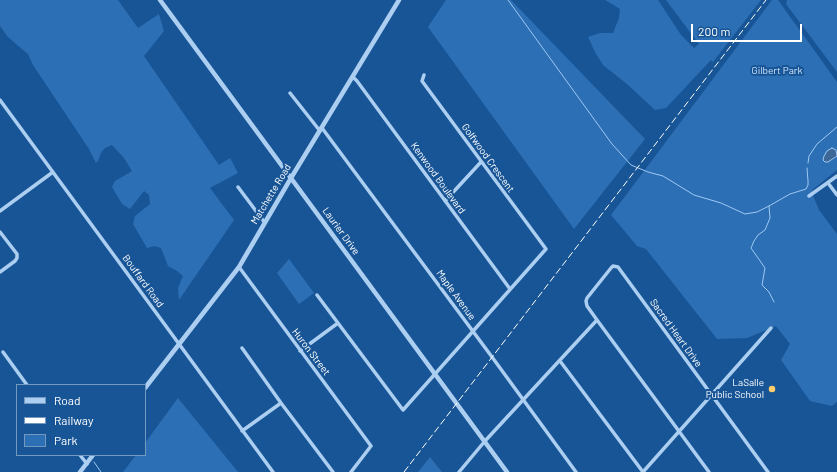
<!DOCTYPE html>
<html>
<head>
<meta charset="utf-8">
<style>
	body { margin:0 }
	#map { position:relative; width:837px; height:472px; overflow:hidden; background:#185596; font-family:Barlow,sans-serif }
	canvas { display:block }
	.legend { position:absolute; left:16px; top:384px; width:130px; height:72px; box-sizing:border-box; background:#185596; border:1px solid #7499c0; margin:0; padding:5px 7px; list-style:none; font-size:12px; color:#fff }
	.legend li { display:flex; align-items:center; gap:8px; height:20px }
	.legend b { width:20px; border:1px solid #7499c0 }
	.scale { position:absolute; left:691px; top:24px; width:111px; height:18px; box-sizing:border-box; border:2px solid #fff; border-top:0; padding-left:5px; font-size:12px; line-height:14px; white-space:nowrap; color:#fff; -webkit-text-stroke:3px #185596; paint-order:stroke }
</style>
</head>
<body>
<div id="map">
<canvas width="837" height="472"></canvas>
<ul class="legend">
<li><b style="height:5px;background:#abcef1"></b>Road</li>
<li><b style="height:5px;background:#fff"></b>Railway</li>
<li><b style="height:11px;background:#2c6fb5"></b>Park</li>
</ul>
<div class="scale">200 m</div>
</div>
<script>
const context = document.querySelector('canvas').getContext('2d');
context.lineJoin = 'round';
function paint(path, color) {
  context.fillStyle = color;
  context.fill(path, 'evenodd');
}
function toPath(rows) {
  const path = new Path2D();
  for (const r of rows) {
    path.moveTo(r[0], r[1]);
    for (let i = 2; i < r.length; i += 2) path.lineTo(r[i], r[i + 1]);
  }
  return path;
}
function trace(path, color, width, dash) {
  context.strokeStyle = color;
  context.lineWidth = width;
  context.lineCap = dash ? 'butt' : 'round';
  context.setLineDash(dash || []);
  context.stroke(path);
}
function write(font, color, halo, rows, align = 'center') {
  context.font = font + ' Barlow,sans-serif';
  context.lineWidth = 4;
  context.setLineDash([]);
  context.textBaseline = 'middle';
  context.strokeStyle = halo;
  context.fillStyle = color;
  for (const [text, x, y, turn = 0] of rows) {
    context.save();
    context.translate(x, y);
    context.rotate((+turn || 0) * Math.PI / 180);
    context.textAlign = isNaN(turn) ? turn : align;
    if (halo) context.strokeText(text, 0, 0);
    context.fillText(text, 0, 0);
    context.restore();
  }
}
const green = toPath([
	[0,0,118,0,138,28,159,14,164,31,144,56,219,165,230,158,238,173,210,188,234,220,179,300,178,288,183,276,177,271,168,266,161,248,154,246,147,248,133,224,135,216,150,204,149,195,144,191,130,209,122,204,112,187,115,181,132,171,124,158,112,145,105,148,101,153,98,161,96,163,89,149,33,65,28,54,17,45,7,36,0,26],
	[446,0,511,0,645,139,574,229,428,27],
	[605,0,658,0,681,35,694,48,699,44,666,0,761,0,713,62,711,60,666,108,655,110,627,84,603,65,595,52,588,37,600,33,613,33,619,18,620,9],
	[772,0,778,0,837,82,837,170,812,190,814,198,819,210,837,234,837,402,832,406,810,401,781,360,790,344,776,326,747,338,717,339,646,249,637,246,611,215],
	[787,0,837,0,837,72,786,4],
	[289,259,314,293,299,304,277,273],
	[178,398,238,472,123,472,136,455,145,455,145,443],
	[430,457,442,472,418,472]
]);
const water = toPath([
	[832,148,836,150,837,156,828,162,825,162,823,160,824,156,827,151,832,148]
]);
const stream = toPath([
	[508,0,612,144,631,165,648,172,663,176,694,195,721,203,745,214,757,212,769,206,790,194,806,189,808,185,808,181,807,168],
	[808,163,809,156,817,144,837,127],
	[769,206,770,218,765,230,758,235,754,241,751,248,765,268,762,285,769,292,774,302],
	[94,462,101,472]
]);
const minor = toPath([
	[353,77,357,81,510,289],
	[290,93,320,131],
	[0,100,273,472],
	[322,128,492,357,576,472],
	[828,183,837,195],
	[238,187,265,223],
	[809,196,837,176],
	[445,201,481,162],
	[0,211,53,172],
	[0,232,17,254,17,258,15,261,0,272],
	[239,267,371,446,351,472],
	[317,295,403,410,546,249,422,81,424,75],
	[242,348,281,403,333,472],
	[300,351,338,323],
	[3,352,27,385],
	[560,361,643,472],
	[242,431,281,403],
	[80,455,87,464],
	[459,472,485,441,597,320],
	[643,472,771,328],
	[709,472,597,320,587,306,586,301,587,298,611,268,613,266,618,267,768,472]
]);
const tertiary = toPath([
	[160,0,507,472],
	[145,388,239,267,291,178,399,0],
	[80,472,93,455]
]);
const rail = toPath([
	[404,472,766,0]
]);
const markers = [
	[772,389,4,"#ffce6b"]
];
const parkNames = [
	["Gilbert Park",777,71]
];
const streetNames = [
	["Golfwood Crescent",488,158,54],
	["Kenwood Boulevard",438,178,54],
	["Matchette Road",271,194,-59],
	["Laurier Drive",341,231,54],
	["Bouffard Road",143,281,54],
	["Maple Avenue",456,295,54],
	["Sacred Heart Drive",676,333,54],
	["Huron Street",311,352,53]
];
const poiNames = [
	["LaSalle",764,383],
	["Public School",764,395]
];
paint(green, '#2c6fb5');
paint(water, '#3c6796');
trace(water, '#9ec9f3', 1);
trace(stream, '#9ec9f3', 1);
trace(minor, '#abcef1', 3.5);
trace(tertiary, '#abcef1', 4.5);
trace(rail, '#fff', 1, [7, 3]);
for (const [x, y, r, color] of markers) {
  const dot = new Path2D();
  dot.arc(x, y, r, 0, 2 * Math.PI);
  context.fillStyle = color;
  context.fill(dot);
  trace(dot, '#185596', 1.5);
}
write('10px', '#d2e7fc', '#185596', parkNames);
write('10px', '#fff', '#185596', streetNames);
write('10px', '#fff', '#185596', poiNames, 'right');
</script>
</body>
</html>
